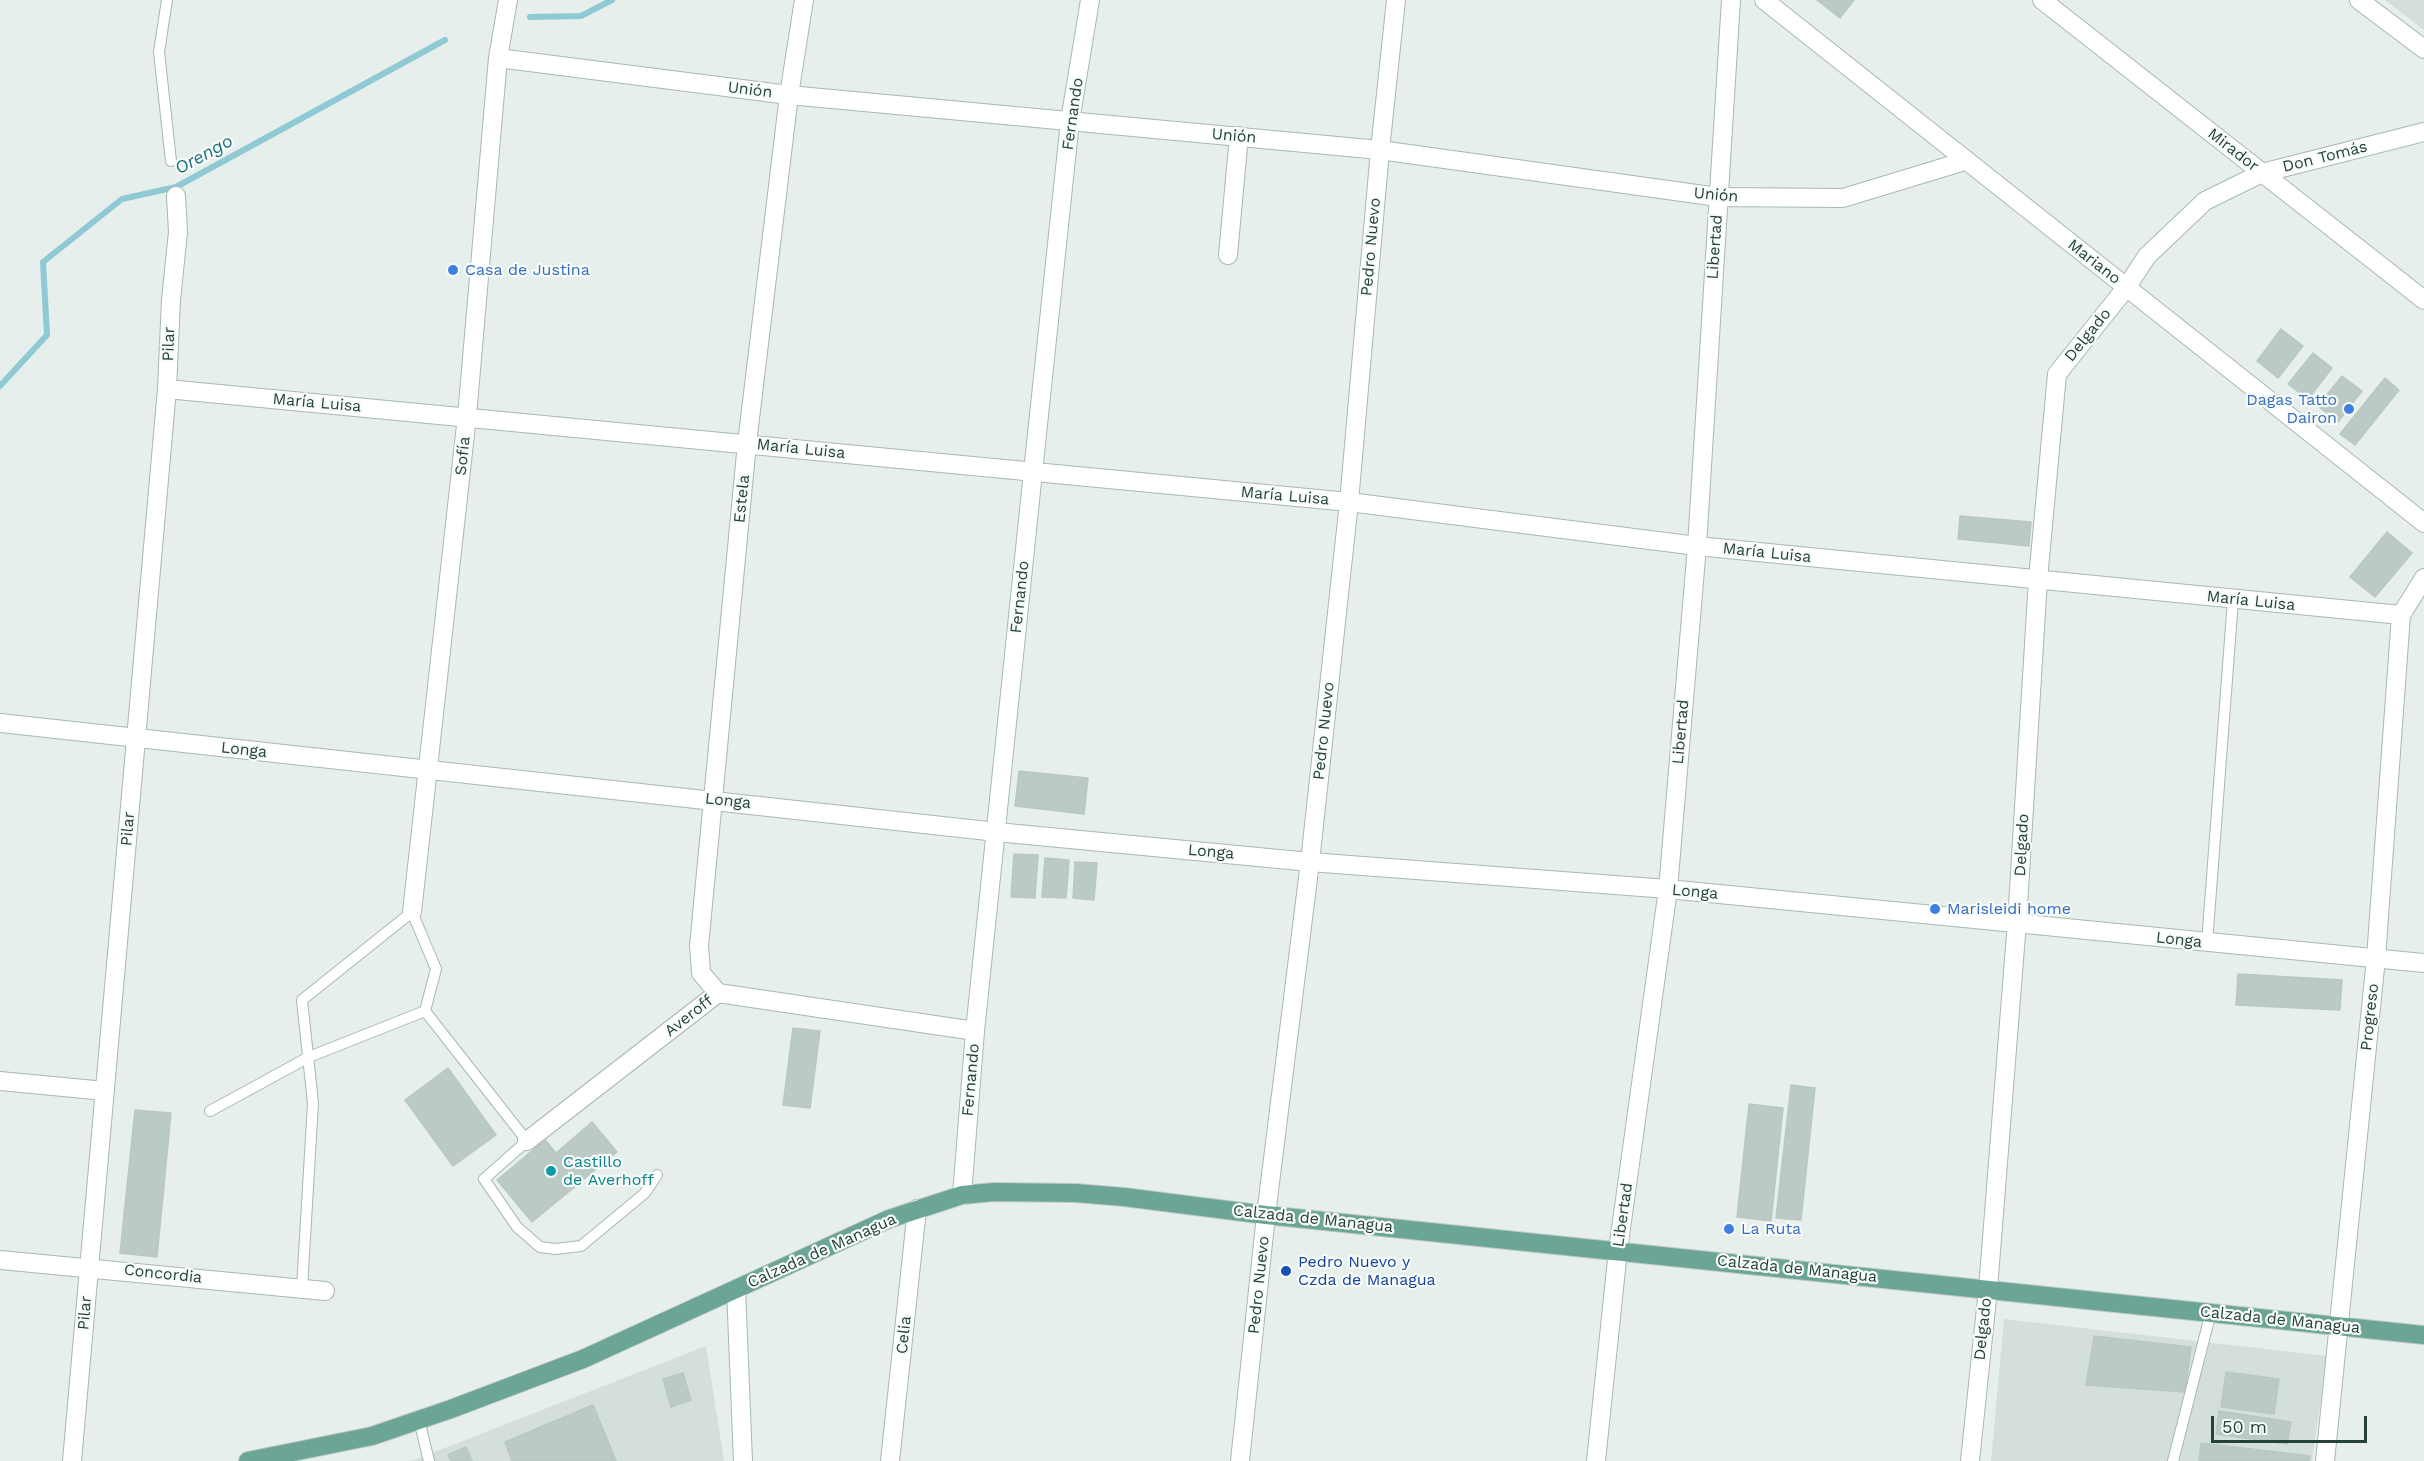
<!DOCTYPE html>
<html>
<head>
<meta charset="utf-8">
<style>
	body { margin:0 }
	#map { position:relative; width:2424px; height:1461px; overflow:hidden; background:#e6efeb; font-family:"Work Sans",sans-serif }
	canvas { display:block }
	.scale { position:absolute; left:2211px; top:1416px; width:156px; height:27px; box-sizing:border-box; border:3px solid #24423a; border-top:0; padding-left:8px; font-size:18px; line-height:21px; white-space:nowrap; color:#24423a; -webkit-text-stroke:4px #f7fbf9; paint-order:stroke }
</style>
</head>
<body>
<div id="map">
<canvas width="2424" height="1461"></canvas>
<div class="scale">50 m</div>
</div>
<script>
const context = document.querySelector('canvas').getContext('2d');
context.lineJoin = 'round';
function paint(path, color) {
  context.fillStyle = color;
  context.fill(path, 'evenodd');
}
function toPath(rows) {
  const path = new Path2D();
  for (const r of rows) {
    path.moveTo(r[0], r[1]);
    for (let i = 2; i < r.length; i += 2) path.lineTo(r[i], r[i + 1]);
  }
  return path;
}
function trace(path, color, width, dash) {
  context.strokeStyle = color;
  context.lineWidth = width;
  context.lineCap = dash ? 'butt' : 'round';
  context.setLineDash(dash || []);
  context.stroke(path);
}
function write(font, color, halo, rows, align = 'center') {
  context.font = font + ' "Work Sans",sans-serif';
  context.lineWidth = 4.5;
  context.setLineDash([]);
  context.textBaseline = 'middle';
  context.strokeStyle = halo;
  context.fillStyle = color;
  for (const [text, x, y, turn = 0] of rows) {
    context.save();
    context.translate(x, y);
    context.rotate((+turn || 0) * Math.PI / 180);
    context.textAlign = isNaN(turn) ? turn : align;
    if (halo) context.strokeText(text, 0, 0);
    context.fillText(text, 0, 0);
    context.restore();
  }
}
const built = toPath([
	[2385,0,2424,0,2424,30],
	[2004,1319,2327,1356,2312,1461,1991,1461],
	[706,1346,724,1461,409,1461,414,1460]
]);
const stream = toPath([
	[530,17,581,16,612,0],
	[0,386,47,335,43,262,122,199,176,187,445,40]
]);
const building = toPath([
	[1817,0,1854,0,1840,18,1817,0],
	[2281,329,2303,346,2278,378,2257,361,2281,329],
	[2313,353,2332,368,2308,399,2288,384,2313,353],
	[2342,376,2362,391,2338,422,2318,406,2342,376],
	[2385,378,2399,390,2355,445,2340,434,2385,378],
	[1960,516,2031,522,2029,546,1958,539,1960,516],
	[2387,532,2412,553,2375,597,2350,577,2387,532],
	[1019,771,1088,778,1084,814,1015,806,1019,771],
	[1014,854,1038,855,1035,898,1011,897,1014,854],
	[1045,858,1069,860,1066,898,1042,897,1045,858],
	[1075,862,1097,863,1094,900,1073,898,1075,862],
	[2238,974,2342,980,2340,1010,2236,1005,2238,974],
	[793,1028,820,1031,810,1108,783,1105,793,1028],
	[448,1068,496,1135,453,1166,405,1100,448,1068],
	[1791,1085,1815,1088,1801,1220,1776,1218,1791,1085],
	[1749,1104,1783,1108,1771,1221,1737,1217,1749,1104],
	[135,1110,171,1113,157,1257,120,1253,135,1110],
	[592,1122,617,1152,532,1222,497,1180,545,1140,556,1153,592,1122],
	[2094,1336,2191,1347,2185,1392,2086,1385,2094,1336],
	[2226,1372,2279,1379,2274,1414,2221,1407,2226,1372],
	[683,1373,691,1400,671,1407,663,1379,683,1373],
	[593,1405,616,1461,512,1461,505,1442,593,1405],
	[2219,1411,2291,1422,2287,1444,2216,1434,2219,1411],
	[2201,1443,2310,1456,2309,1461,2199,1461,2201,1443],
	[466,1447,472,1461,451,1461,448,1455,466,1447]
]);
const lane = toPath([
	[167,0,159,52,171,161],
	[2207,943,2233,600],
	[210,1111,309,1057,425,1011],
	[302,1288,313,1103,302,1000,412,912,436,969,425,1011,527,1141,484,1179,517,1227,540,1247,555,1249,581,1246,645,1193,657,1175],
	[419,1420,429,1461],
	[2173,1461,2211,1312]
]);
const street = toPath([
	[1764,0,2424,523],
	[2042,0,2424,300],
	[2359,0,2424,49],
	[498,58,789,95,1380,150,1718,197,1843,198,1965,161],
	[1228,255,1239,136],
	[167,389,1349,502,1697,546,2401,615],
	[0,723,997,832,1310,862,1668,889,2424,963],
	[412,912,467,416,498,58,508,0],
	[718,993,701,973,699,946,747,443,789,95,804,0],
	[0,1081,105,1091],
	[527,1141,718,993,975,1031],
	[0,1260,325,1291],
	[72,1461,167,389,171,300,178,232,176,196],
	[890,1461,917,1209],
	[1240,1461,1266,1215,1310,862,1349,502,1380,150,1396,0],
	[1596,1461,1618,1250,1668,889,1697,546,1731,0],
	[1970,1461,1988,1289,2017,922,2038,579,2057,374,2126,288,2147,256,2205,201,2262,173,2424,132],
	[2325,1461,2376,958,2401,615,2424,578]
]);
const secondary = toPath([
	[962,1195,975,1031,1033,472,1070,121,1090,0],
	[736,1289,743,1461]
]);
const primary = toPath([
	[248,1461,372,1436,451,1409,583,1359,889,1219,962,1195,994,1192,1076,1193,1124,1197,1266,1215,2424,1335]
]);
const markers = [
	[453,270,6,"#3f7fe0"],
	[2349,409,6,"#3f7fe0"],
	[1935,909,6,"#3f7fe0"],
	[551,1171,6,"#0f9aa8"],
	[1729,1229,6,"#3f7fe0"],
	[1286,1271,6,"#1a4fb4"]
];
const streetNames = [
	["Unión",750,90,7],
	["Fernando",1073,114,-82],
	["Unión",1234,136,5],
	["Mirador",2233,150,38],
	["Don Tomás",2325,157,-14],
	["Unión",1716,195,5],
	["Pedro Nuevo",1371,247,-85],
	["Libertad",1715,247,-86],
	["Mariano",2094,262,38],
	["Delgado",2088,335,-51],
	["Pilar",169,344,-88],
	["María Luisa",317,403,5],
	["María Luisa",801,449,6],
	["Sofía",463,456,-84],
	["María Luisa",1285,496,5],
	["Estela",742,499,-84],
	["María Luisa",1767,553,6],
	["Fernando",1020,597,-84],
	["María Luisa",2251,601,6],
	["Pedro Nuevo",1324,731,-84],
	["Libertad",1681,732,-85],
	["Longa",244,750,6],
	["Longa",728,801,6],
	["Pilar",128,829,-85],
	["Delgado",2022,845,-87],
	["Longa",1211,852,5],
	["Longa",1695,892,5],
	["Longa",2179,940,6],
	["Averoff",689,1016,-38],
	["Progreso",2370,1017,-84],
	["Fernando",971,1080,-85],
	["Libertad",1623,1215,-82],
	["Calzada de Managua",1313,1219,6],
	["Calzada de Managua",822,1251,-24],
	["Calzada de Managua",1797,1269,6],
	["Concordia",163,1274,6],
	["Pedro Nuevo",1259,1285,-84],
	["Pilar",85,1313,-85],
	["Calzada de Managua",2280,1320,6],
	["Delgado",1983,1329,-84],
	["Celia",904,1335,-84]
];
const shopNames = [
	["Casa de Justina",465,270],
	["Dagas Tatto",2337,400,"right"],
	["Dairon",2337,418,"right"],
	["Marisleidi home",1947,909],
	["La Ruta",1741,1229]
];
const cultureNames = [
	["Castillo",563,1162],
	["de Averhoff",563,1180]
];
const transitNames = [
	["Pedro Nuevo y",1298,1262],
	["Czda de Managua",1298,1280]
];
const waterNames = [
	["Orengo",204,155,-29]
];
paint(built, '#d4dfda');
trace(stream, '#8ec9d4', 6);
paint(building, '#bbcac4');
trace(building, '#b8c9c2', 1.5);
trace(lane, '#a8b8b2', 12);
trace(street, '#a8b8b2', 20);
trace(secondary, '#a4bbb3', 20);
trace(primary, '#c2cac8', 20);
trace(lane, '#fff', 10);
trace(street, '#fff', 18);
trace(secondary, '#fff', 18);
trace(primary, '#6aa596', 18);
for (const [x, y, r, color] of markers) {
  const dot = new Path2D();
  dot.arc(x, y, r, 0, 2 * Math.PI);
  context.fillStyle = color;
  context.fill(dot);
  trace(dot, '#f7fbf9', 2);
}
write('16px', '#24423a', '#f7fbf9', streetNames);
write('16px', '#366cbe', '#f7fbf9', shopNames, 'left');
write('16px', '#0d838f', '#f7fbf9', cultureNames, 'left');
write('16px', '#164399', '#f7fbf9', transitNames, 'left');
write('italic 18px', '#1c6f80', '#f7fbf9', waterNames);
</script>
</body>
</html>
